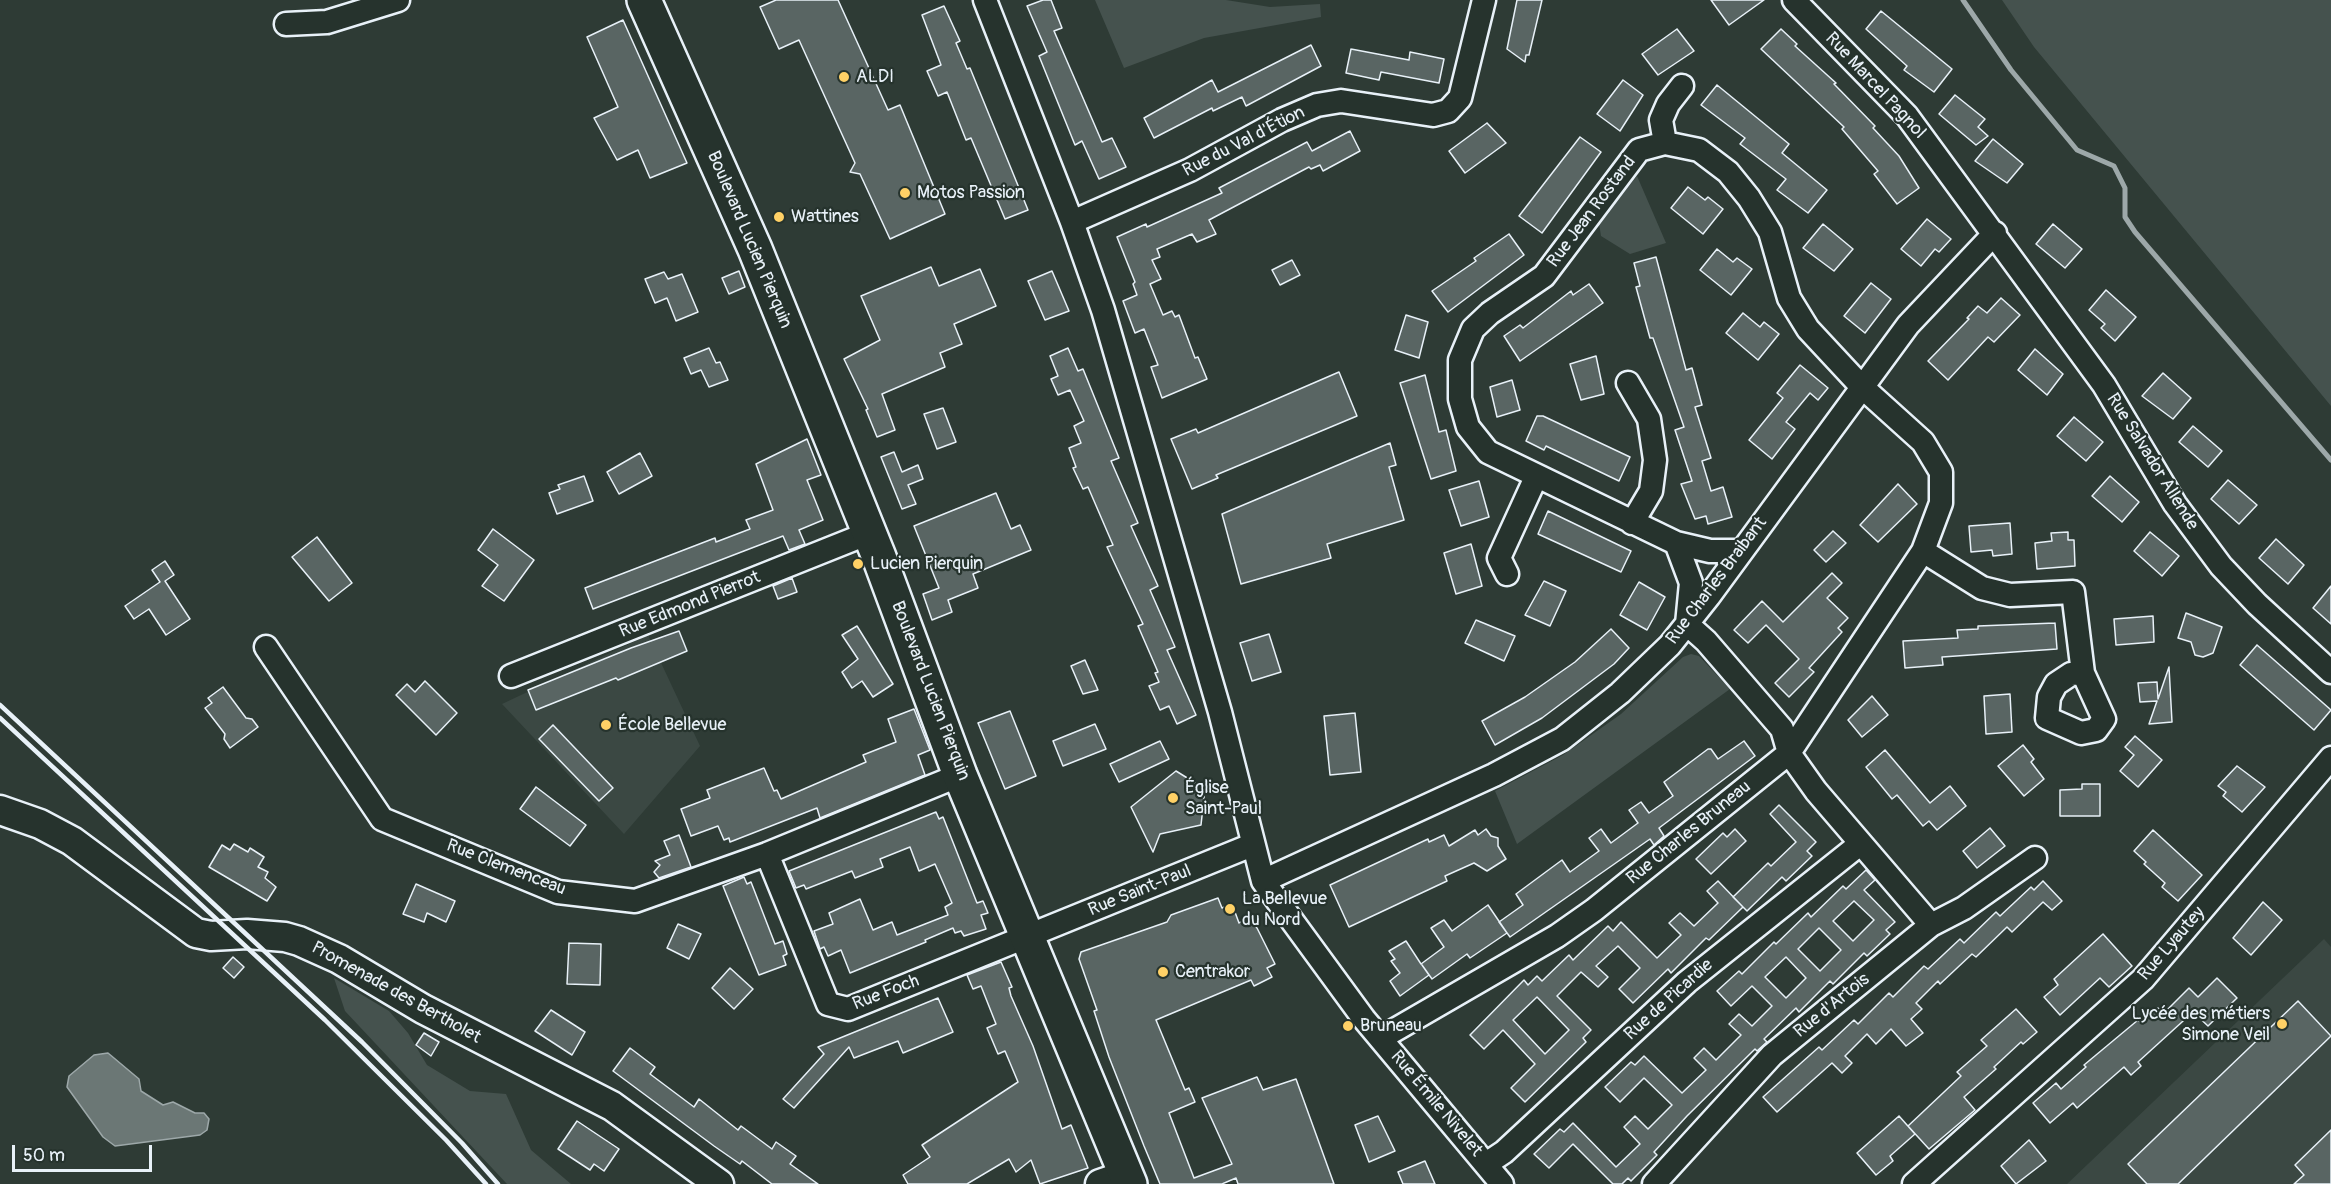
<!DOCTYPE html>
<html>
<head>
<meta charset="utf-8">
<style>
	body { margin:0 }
	#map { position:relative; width:2331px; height:1184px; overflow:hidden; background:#2e3b35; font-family:Pangolin,sans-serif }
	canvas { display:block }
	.scale { position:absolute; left:12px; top:1145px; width:140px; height:27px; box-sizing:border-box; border:3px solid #e8f1f8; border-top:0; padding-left:8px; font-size:18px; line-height:21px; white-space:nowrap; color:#e8f1f8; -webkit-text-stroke:4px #26332d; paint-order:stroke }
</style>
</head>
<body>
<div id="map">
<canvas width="2331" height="1184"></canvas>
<div class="scale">50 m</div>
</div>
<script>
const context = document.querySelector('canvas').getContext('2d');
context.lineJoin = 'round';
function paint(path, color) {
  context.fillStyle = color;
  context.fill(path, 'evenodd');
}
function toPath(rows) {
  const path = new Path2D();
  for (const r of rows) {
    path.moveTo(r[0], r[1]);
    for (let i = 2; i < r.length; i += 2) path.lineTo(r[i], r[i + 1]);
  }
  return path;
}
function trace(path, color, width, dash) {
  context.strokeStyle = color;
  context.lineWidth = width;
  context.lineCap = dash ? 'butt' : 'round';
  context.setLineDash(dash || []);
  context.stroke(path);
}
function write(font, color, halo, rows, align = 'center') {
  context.font = font + ' Pangolin,sans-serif';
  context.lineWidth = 4.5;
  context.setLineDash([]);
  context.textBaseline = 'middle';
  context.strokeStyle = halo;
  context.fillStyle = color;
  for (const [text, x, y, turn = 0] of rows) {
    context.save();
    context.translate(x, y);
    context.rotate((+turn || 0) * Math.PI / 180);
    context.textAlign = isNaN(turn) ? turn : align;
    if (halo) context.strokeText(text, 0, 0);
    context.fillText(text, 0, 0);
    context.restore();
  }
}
const built = toPath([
	[648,635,700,746,624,834,502,704],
	[2324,939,2331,947,2331,1184,2067,1184]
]);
const green = toPath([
	[1095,0,1226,0,1270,7,1320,4,1321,17,1204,38,1124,68],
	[2002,0,2331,0,2331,406,2034,47],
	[1637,176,1666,243,1630,254,1601,236,1599,223],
	[1691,654,1699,656,1730,689,1517,844,1495,791,1563,755,1621,714,1683,657],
	[334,978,389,1011,408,1033,427,1065,470,1091,506,1094,531,1150,571,1184,507,1184,345,1011]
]);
const water = toPath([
	[108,1053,139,1079,141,1091,163,1105,173,1102,195,1113,204,1113,209,1119,207,1130,200,1135,115,1146,103,1137,67,1087,69,1076,94,1055,108,1053]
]);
const stream = toPath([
	[1963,0,2011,70,2077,150,2114,166,2125,188,2125,217,2135,232,2331,460]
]);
const building = toPath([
	[776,0,838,0,888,110,900,105,945,214,890,239,860,174,850,172,855,163,799,40,779,49,760,7,776,0],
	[1043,0,1051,0,1062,28,1054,31,1102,142,1112,138,1126,167,1099,179,1082,141,1075,145,1039,56,1047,52,1027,6,1043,0],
	[1517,0,1542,0,1529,55,1526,55,1525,62,1507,49,1517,0],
	[1711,0,1764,0,1729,25,1711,0],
	[944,6,960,41,956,43,967,69,970,68,1028,210,1005,219,971,138,966,140,947,92,938,96,927,71,941,65,922,15,944,6],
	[1881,11,1952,69,1934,92,1904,70,1907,66,1866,29,1881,11],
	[623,20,687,163,650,178,638,150,617,160,594,118,618,107,587,37,623,20],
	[1677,29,1694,51,1658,75,1642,54,1677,29],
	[1781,29,1797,44,1795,46,1836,83,1834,84,1875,126,1873,128,1899,156,1919,188,1897,204,1874,174,1878,171,1842,129,1844,127,1761,49,1781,29],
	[1311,45,1321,66,1246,106,1242,97,1213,111,1212,108,1154,138,1144,118,1212,80,1218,92,1311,45],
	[1351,49,1409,60,1410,52,1444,59,1439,83,1381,72,1379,80,1346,73,1351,49],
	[1623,80,1643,95,1620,131,1597,114,1623,80],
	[1717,85,1789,144,1782,153,1827,190,1808,213,1777,190,1786,179,1740,144,1745,138,1701,105,1717,85],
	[1955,95,1985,119,1978,127,1988,136,1976,145,1939,114,1955,95],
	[1487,123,1506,143,1465,173,1449,151,1487,123],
	[1350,131,1360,151,1323,171,1320,165,1311,169,1309,167,1209,220,1216,234,1197,242,1192,234,1157,249,1160,257,1152,260,1161,279,1150,284,1163,315,1172,311,1175,317,1179,315,1195,358,1198,357,1207,379,1162,398,1151,367,1158,365,1144,329,1135,333,1123,301,1137,295,1133,284,1135,282,1117,237,1146,224,1147,227,1222,193,1219,188,1307,142,1312,151,1350,131],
	[1580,137,1601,152,1542,233,1519,216,1580,137],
	[1993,139,2023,164,2007,183,1975,161,1993,139],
	[1688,187,1705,200,1708,197,1723,209,1703,234,1671,208,1688,187],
	[1927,219,1951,239,1939,252,1935,249,1921,266,1901,249,1927,219],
	[1823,224,1853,249,1834,271,1803,248,1823,224],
	[2053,224,2082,249,2065,268,2036,244,2053,224],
	[1509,234,1524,255,1448,312,1432,291,1476,261,1474,258,1509,234],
	[1717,249,1733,262,1737,258,1752,269,1731,295,1700,270,1717,249],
	[1656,257,1686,370,1692,368,1702,405,1695,407,1711,458,1702,461,1711,491,1723,487,1732,517,1708,524,1706,516,1695,519,1681,484,1692,481,1675,430,1684,427,1653,338,1650,338,1636,287,1640,286,1634,263,1656,257],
	[1292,260,1300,275,1280,285,1272,270,1292,260],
	[931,267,939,286,980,269,996,306,954,324,962,344,940,353,945,367,882,394,895,430,877,437,866,410,868,409,844,359,880,340,861,296,931,267],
	[739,271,745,287,729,294,722,278,739,271],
	[1052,271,1069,311,1045,320,1028,281,1052,271],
	[664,272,668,279,682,274,698,312,676,321,667,298,655,303,645,279,664,272],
	[1871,283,1891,299,1865,333,1844,316,1871,283],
	[1589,284,1603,303,1520,361,1504,336,1520,325,1523,328,1571,291,1573,295,1589,284],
	[2106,290,2136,317,2115,341,2101,328,2105,324,2089,310,2106,290],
	[2001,298,2020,315,1994,342,1988,337,1948,380,1928,361,1969,319,1967,318,1978,306,1987,313,2001,298],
	[1743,313,1760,327,1764,322,1779,334,1758,360,1726,333,1743,313],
	[1406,315,1428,322,1419,358,1395,350,1406,315],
	[709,348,716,363,720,362,728,380,709,387,701,370,691,374,684,358,709,348],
	[1068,348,1078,371,1083,369,1119,458,1111,461,1138,523,1131,526,1158,586,1150,590,1175,647,1167,650,1196,715,1177,724,1169,706,1160,710,1149,686,1159,682,1155,673,1158,672,1138,626,1143,624,1107,547,1113,545,1088,487,1083,489,1073,468,1076,467,1069,448,1081,443,1074,426,1084,421,1070,390,1058,395,1051,379,1058,376,1050,356,1068,348],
	[2035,349,2063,374,2047,395,2018,370,2035,349],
	[1596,356,1604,394,1581,400,1570,364,1596,356],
	[1800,365,1828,388,1818,400,1810,393,1786,422,1795,429,1772,459,1749,440,1783,398,1777,393,1800,365],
	[1339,372,1357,416,1216,475,1218,478,1192,489,1171,439,1196,429,1198,433,1339,372],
	[2163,373,2191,398,2173,419,2142,396,2163,373],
	[1425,375,1439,432,1446,430,1456,471,1431,479,1400,383,1425,375],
	[1512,380,1520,410,1497,417,1490,387,1512,380],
	[943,408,956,442,937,449,924,414,943,408],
	[1537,416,1543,416,1630,457,1619,481,1546,446,1544,450,1526,441,1537,416],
	[2074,417,2103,442,2086,461,2057,436,2074,417],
	[2193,426,2222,451,2208,467,2179,442,2193,426],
	[807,439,821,475,807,480,823,520,799,530,805,544,789,550,783,536,593,609,585,588,715,538,716,542,750,529,746,520,773,510,756,464,807,439],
	[1390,443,1396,465,1389,467,1404,520,1327,544,1331,558,1241,584,1222,514,1390,443],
	[894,452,902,472,918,465,923,479,908,485,916,504,902,509,881,457,894,452],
	[640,453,652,476,619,494,607,472,640,453],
	[584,476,593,501,557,514,549,493,560,489,558,485,584,476],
	[2110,476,2139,502,2122,522,2092,496,2110,476],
	[2228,480,2257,505,2239,524,2211,499,2228,480],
	[1479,481,1489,517,1461,526,1449,490,1479,481],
	[1898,484,1917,504,1878,542,1860,525,1898,484],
	[996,493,1011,529,1020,525,1031,550,973,574,978,588,948,600,952,612,932,620,923,594,939,588,914,526,996,493],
	[1548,511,1631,551,1621,572,1538,534,1548,511],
	[2010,523,2012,554,1993,556,1992,550,1971,552,1969,526,2010,523],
	[493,529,534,560,504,601,482,586,498,565,478,550,493,529],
	[1833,531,1846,543,1826,562,1814,550,1833,531],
	[2068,532,2068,540,2074,540,2075,566,2037,569,2035,543,2052,541,2051,533,2068,532],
	[2150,532,2179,556,2162,576,2134,551,2150,532],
	[317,537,352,583,329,601,292,557,317,537],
	[2276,539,2304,565,2288,584,2259,558,2276,539],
	[1471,544,1482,586,1456,594,1444,553,1471,544],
	[165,561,174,575,165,581,190,619,166,635,149,609,134,619,125,606,160,582,152,570,165,561],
	[1832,573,1842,583,1827,598,1848,618,1838,628,1842,632,1809,668,1814,672,1789,697,1775,683,1799,659,1766,625,1748,643,1734,630,1762,601,1783,622,1832,573],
	[792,578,797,592,778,599,773,586,792,578],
	[1544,581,1566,591,1550,626,1525,615,1544,581],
	[1639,582,1665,597,1647,630,1620,615,1639,582],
	[2331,586,2331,624,2313,608,2331,586],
	[2186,613,2222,627,2213,653,2203,657,2195,655,2191,642,2178,638,2186,613],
	[2153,616,2154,642,2116,645,2114,619,2153,616],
	[1476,620,1515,636,1504,661,1465,643,1476,620],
	[2055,623,2057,649,1942,657,1943,665,1905,668,1903,641,1958,638,1957,630,1978,629,1978,626,2055,623],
	[857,626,893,684,873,697,862,681,852,688,842,672,858,659,842,635,857,626],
	[1611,629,1629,648,1614,664,1542,718,1495,745,1482,721,1525,697,1575,662,1611,629],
	[679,631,687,651,618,680,616,678,536,710,528,690,631,648,679,631],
	[1269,634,1281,672,1252,681,1240,643,1269,634],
	[2257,645,2331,710,2314,730,2240,665,2257,645],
	[1085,660,1098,690,1083,694,1071,666,1085,660],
	[2169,667,2172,722,2149,724,2157,701,2140,702,2138,683,2157,682,2158,699,2169,667],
	[425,681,457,713,436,735,396,695,407,684,415,692,425,681],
	[223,687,246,718,252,719,258,727,230,748,224,739,225,734,205,708,212,703,208,698,223,687],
	[2010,694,2012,732,1986,734,1984,696,2010,694],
	[1872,696,1888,715,1862,737,1848,720,1872,696],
	[914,709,930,750,918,755,925,775,820,818,817,808,730,842,729,838,724,840,718,826,691,836,681,809,710,798,707,790,764,768,774,791,777,790,781,799,866,762,863,755,896,742,888,719,914,709],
	[1010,711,1036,776,1005,789,978,723,1010,711],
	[1355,713,1361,772,1330,775,1324,716,1355,713],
	[1095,724,1106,749,1063,766,1053,741,1095,724],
	[553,725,613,788,599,801,539,739,553,725],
	[2135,736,2162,760,2138,787,2120,771,2134,755,2125,747,2135,736],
	[1160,741,1169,759,1119,782,1110,764,1160,741],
	[1744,741,1755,756,1659,828,1664,836,1654,845,1650,839,1510,937,1499,922,1523,905,1516,894,1562,860,1570,872,1599,851,1589,838,1601,829,1611,843,1638,823,1629,810,1641,802,1649,813,1673,796,1664,782,1708,749,1711,749,1718,759,1744,741],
	[2023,745,2034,759,2031,762,2044,779,2024,796,1998,766,2023,745],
	[1885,750,1930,803,1950,786,1966,806,1937,830,1929,821,1923,826,1897,795,1892,799,1866,767,1885,750],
	[2237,766,2265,787,2242,812,2223,796,2226,792,2218,786,2237,766],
	[1176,771,1205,789,1201,825,1160,834,1153,852,1131,807,1176,771],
	[2082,784,2100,784,2100,816,2060,816,2060,790,2082,789,2082,784],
	[536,787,586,825,570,846,520,809,536,787],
	[1779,805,1816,842,1807,851,1812,856,1786,881,1782,877,1747,911,1733,897,1768,863,1771,866,1796,842,1770,814,1779,805],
	[936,812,939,819,943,817,977,903,983,901,988,913,981,915,986,929,964,936,961,931,955,933,953,928,925,940,926,942,850,973,841,950,828,956,824,947,820,949,814,931,833,924,829,913,860,899,873,930,892,922,897,935,948,915,945,907,952,903,935,864,919,871,910,847,880,859,883,867,855,878,852,871,806,889,804,885,796,888,789,871,936,812],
	[1990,828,2005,846,1977,868,1963,851,1990,828],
	[1486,829,1491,836,1498,838,1498,846,1506,859,1487,871,1474,863,1445,876,1447,881,1349,927,1330,885,1428,839,1429,842,1444,835,1449,846,1475,830,1478,835,1486,829],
	[1735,829,1746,841,1711,874,1696,859,1723,833,1727,837,1735,829],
	[2153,830,2202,875,2178,901,2162,887,2165,883,2144,864,2146,862,2134,851,2153,830],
	[679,835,691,867,659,878,654,872,660,865,655,861,670,855,664,841,679,835],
	[234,844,248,852,250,848,264,857,258,867,268,872,265,878,276,887,267,901,209,867,222,845,230,850,234,844],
	[1866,870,1875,880,1864,890,1895,922,1886,930,1890,934,1867,956,1864,953,1833,984,1830,981,1799,1012,1796,1008,1764,1039,1767,1042,1757,1051,1755,1049,1687,1116,1654,1152,1657,1155,1631,1181,1628,1178,1622,1184,1613,1184,1573,1144,1549,1168,1534,1154,1560,1129,1564,1132,1573,1123,1616,1167,1640,1144,1624,1127,1635,1116,1648,1129,1672,1105,1644,1078,1620,1102,1605,1087,1631,1062,1635,1065,1644,1056,1682,1093,1706,1070,1694,1058,1704,1048,1716,1060,1741,1035,1729,1024,1739,1014,1752,1026,1772,1006,1752,986,1731,1006,1717,991,1739,971,1742,974,1774,942,1776,944,1808,913,1811,917,1843,886,1846,889,1866,870],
	[1854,901,1874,920,1853,941,1833,921,1854,901],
	[1819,928,1841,950,1820,971,1798,949,1819,928],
	[1786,957,1806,978,1786,998,1765,977,1786,957],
	[744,877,747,884,751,882,775,944,783,941,787,954,783,956,786,965,759,975,723,886,744,877],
	[1718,881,1743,907,1709,940,1706,938,1671,973,1668,969,1633,1003,1619,989,1640,968,1618,946,1596,966,1608,977,1598,987,1581,972,1557,996,1591,1030,1583,1038,1586,1042,1525,1102,1511,1088,1535,1064,1503,1030,1484,1049,1470,1035,1524,980,1528,985,1537,976,1542,981,1569,955,1573,960,1608,926,1613,931,1621,922,1657,958,1681,935,1669,923,1680,913,1694,926,1718,903,1707,891,1718,881],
	[1537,997,1569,1030,1545,1054,1513,1020,1537,997],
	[2043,881,2062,901,2052,910,2043,902,2012,932,2007,927,1976,957,1972,954,1940,984,1938,981,1916,1003,1922,1009,1911,1019,1923,1033,1906,1046,1891,1029,1876,1044,1867,1034,1845,1056,1852,1063,1842,1073,1832,1063,1777,1112,1763,1097,1819,1047,1822,1050,1854,1020,1858,1024,1889,993,1893,997,1924,966,1928,969,1960,939,1964,943,1996,912,2000,916,2031,887,2034,890,2043,881],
	[416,884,455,901,446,922,427,913,424,922,403,914,416,884],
	[1218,898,1222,908,1232,904,1239,923,1248,917,1257,928,1275,964,1267,968,1272,977,1254,986,1251,980,1156,1020,1185,1090,1189,1088,1195,1102,1169,1113,1194,1178,1232,1164,1202,1098,1257,1077,1263,1090,1296,1079,1334,1184,1238,1184,1236,1178,1222,1184,1160,1184,1144,1146,1109,1057,1094,1011,1097,1010,1079,959,1081,952,1167,922,1171,915,1218,898],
	[2263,902,2282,920,2251,955,2233,938,2263,902],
	[1488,905,1507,933,1470,958,1467,954,1432,979,1422,965,1429,975,1400,996,1390,981,1400,973,1391,961,1395,959,1389,951,1406,941,1421,964,1444,947,1431,928,1444,920,1452,931,1488,905],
	[678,924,701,934,689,959,667,948,678,924],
	[2103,934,2132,966,2109,987,2100,978,2060,1015,2044,997,2058,985,2054,979,2103,934],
	[569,943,601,944,600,985,567,984,569,943],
	[233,957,244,967,234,978,223,968,233,957],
	[1001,962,1012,987,1009,988,1011,996,1033,1046,1062,1129,1071,1125,1088,1168,1040,1184,1031,1160,1016,1172,1009,1159,967,1184,908,1184,903,1175,930,1157,922,1145,1018,1082,1005,1051,998,1054,987,1028,996,1024,981,986,973,989,967,975,1001,962],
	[730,968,753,989,734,1009,712,988,730,968],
	[2217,978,2237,998,2208,1026,2193,1012,2138,1062,2141,1066,2131,1075,2124,1067,2077,1108,2073,1103,2050,1123,2033,1103,2056,1083,2061,1089,2086,1067,2084,1065,2138,1020,2141,1023,2158,1008,2163,1014,2189,988,2198,997,2217,978],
	[938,998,953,1032,903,1053,898,1041,854,1058,849,1047,794,1108,783,1099,824,1054,818,1047,938,998],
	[2298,1001,2331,1036,2178,1184,2147,1184,2128,1164,2298,1001],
	[2016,1009,2037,1032,2023,1044,2021,1042,1994,1067,1996,1069,1964,1097,1975,1110,1929,1149,1908,1126,1961,1076,1957,1072,1987,1046,1981,1040,2016,1009],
	[551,1010,585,1032,572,1055,535,1031,551,1010],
	[424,1033,439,1042,431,1056,416,1045,424,1033],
	[630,1048,655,1067,650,1074,694,1107,699,1099,738,1130,741,1126,772,1149,776,1142,796,1156,790,1164,818,1184,772,1184,742,1161,740,1164,714,1146,613,1071,630,1048],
	[1378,1116,1395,1151,1369,1162,1355,1125,1378,1116],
	[1899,1116,1915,1134,1890,1156,1893,1161,1876,1175,1857,1153,1899,1116],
	[577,1121,619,1149,604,1171,594,1164,590,1170,558,1149,577,1121],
	[2331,1130,2331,1184,2294,1184,2304,1175,2295,1165,2331,1130],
	[2029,1140,2046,1161,2016,1184,2001,1166,2029,1140],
	[1425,1161,1435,1184,1403,1184,1398,1172,1425,1161]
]);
const minor = toPath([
	[985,0,1072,222,1103,310,1220,712,1263,881,1364,1019,1502,1184],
	[1794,0,1907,116,2104,385,2175,504,2221,566,2257,604,2331,672],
	[286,24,327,22,398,0],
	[1665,143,1661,120,1668,104,1682,86],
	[1072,222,1190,170,1282,120,1317,105,1341,101,1433,115,1448,111,1460,98,1484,0],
	[1628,383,1649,419,1655,460,1651,491,1632,523],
	[1676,543,1710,551,1741,551],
	[1923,551,1982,588,2010,595,2073,592,2083,673,2071,674,2056,684,2049,697,2047,718,2081,733,2096,730,2104,719,2083,673],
	[1507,574,1499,558,1536,477],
	[266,647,382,819,558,892,635,901,767,854,960,775],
	[511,676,869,533],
	[767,854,828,1004,848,1009,1252,845],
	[1263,881,1494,775,1562,739,1620,693,1670,645,1709,596,1908,325,1995,233],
	[1381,1038,1557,936,1594,910,1789,753,1923,551,1941,503,1941,472,1923,442,1861,386,1808,329,1789,298,1770,232,1749,198,1728,172,1699,150,1665,143,1639,150,1544,276,1490,313,1473,329,1460,360,1460,399,1468,427,1488,452,1676,543,1691,583,1687,624,1706,641,1782,729,1789,753,1816,791,1931,925],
	[1486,1164,1504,1152,1687,982,1860,844],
	[1654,1184,1772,1055,1931,925,1964,908,2035,858],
	[1914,1184,2143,979,2331,758]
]);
const tertiary = toPath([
	[0,810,40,824,72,841,196,933,211,936,247,934,285,937,299,941,339,959,423,1009,612,1106,719,1184],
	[1100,1184,1126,1175]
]);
const primary = toPath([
	[644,0,755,249,879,557,960,775,1130,1184]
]);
const rail = toPath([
	[0,705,362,1042,462,1143,498,1184],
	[0,718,325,1020,446,1140,486,1184]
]);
const markers = [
	[844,77,6,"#ffd166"],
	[905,193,6,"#ffd166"],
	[779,217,6,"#ffd166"],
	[858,564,6,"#ffd166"],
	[606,725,6,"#ffd166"],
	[1173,798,6,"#ffd166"],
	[1230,909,6,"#ffd166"],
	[1163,972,6,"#ffd166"],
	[2282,1024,6,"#ffd166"],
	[1348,1026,6,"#ffd166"]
];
const poiNames = [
	["ALDI",856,77],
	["Motos Passion",917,193],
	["Wattines",791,217],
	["Lucien Pierquin",870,564],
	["École Bellevue",618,725],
	["Église",1185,788],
	["Saint-Paul",1185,809],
	["La Bellevue",1242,899],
	["du Nord",1242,920],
	["Centrakor",1175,972],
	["Lycée des métiers",2270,1014,"right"],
	["Simone Veil",2270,1035,"right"],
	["Bruneau",1360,1026]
];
const streetNames = [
	["Rue Marcel Pagnol",1875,86,47],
	["Rue du Val d'Étion",1244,142,-27],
	["Rue Jean Rostand",1592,212,-53],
	["Boulevard Lucien Pierquin",749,240,67],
	["Rue Salvador Allende",2152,462,58],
	["Rue Charles Braibant",1717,581,-53],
	["Rue Edmond Pierrot",690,605,-22],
	["Boulevard Lucien Pierquin",930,691,69],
	["Rue Charles Bruneau",1689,833,-39],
	["Rue Clemenceau",506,868,21],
	["Rue Saint-Paul",1140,891,-22],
	["Rue Lyautey",2172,944,-49],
	["Promenade des Bertholet",396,993,29],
	["Rue Foch",886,993,-21],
	["Rue de Picardie",1669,1000,-42],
	["Rue d'Artois",1832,1006,-39],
	["Rue Émile Nivelet",1436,1104,50]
];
paint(built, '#3b4843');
paint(green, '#45524e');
paint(water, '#6b7775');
trace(water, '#9da8a9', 1.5);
trace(stream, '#9da8a9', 5);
paint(building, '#596563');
trace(building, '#e8f1f8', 1.5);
trace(minor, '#e8f1f8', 27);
trace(tertiary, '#e8f1f8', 33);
trace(primary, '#e8f1f8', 38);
trace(minor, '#26332d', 22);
trace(tertiary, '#26332d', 28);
trace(primary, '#26332d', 33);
trace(rail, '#e8f1f8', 4.5);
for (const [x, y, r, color] of markers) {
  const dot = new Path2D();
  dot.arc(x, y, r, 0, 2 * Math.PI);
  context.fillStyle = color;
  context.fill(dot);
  trace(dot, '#26332d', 2);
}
write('18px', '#e8f1f8', '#26332d', poiNames, 'left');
write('18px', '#e8f1f8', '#26332d', streetNames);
</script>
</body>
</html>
